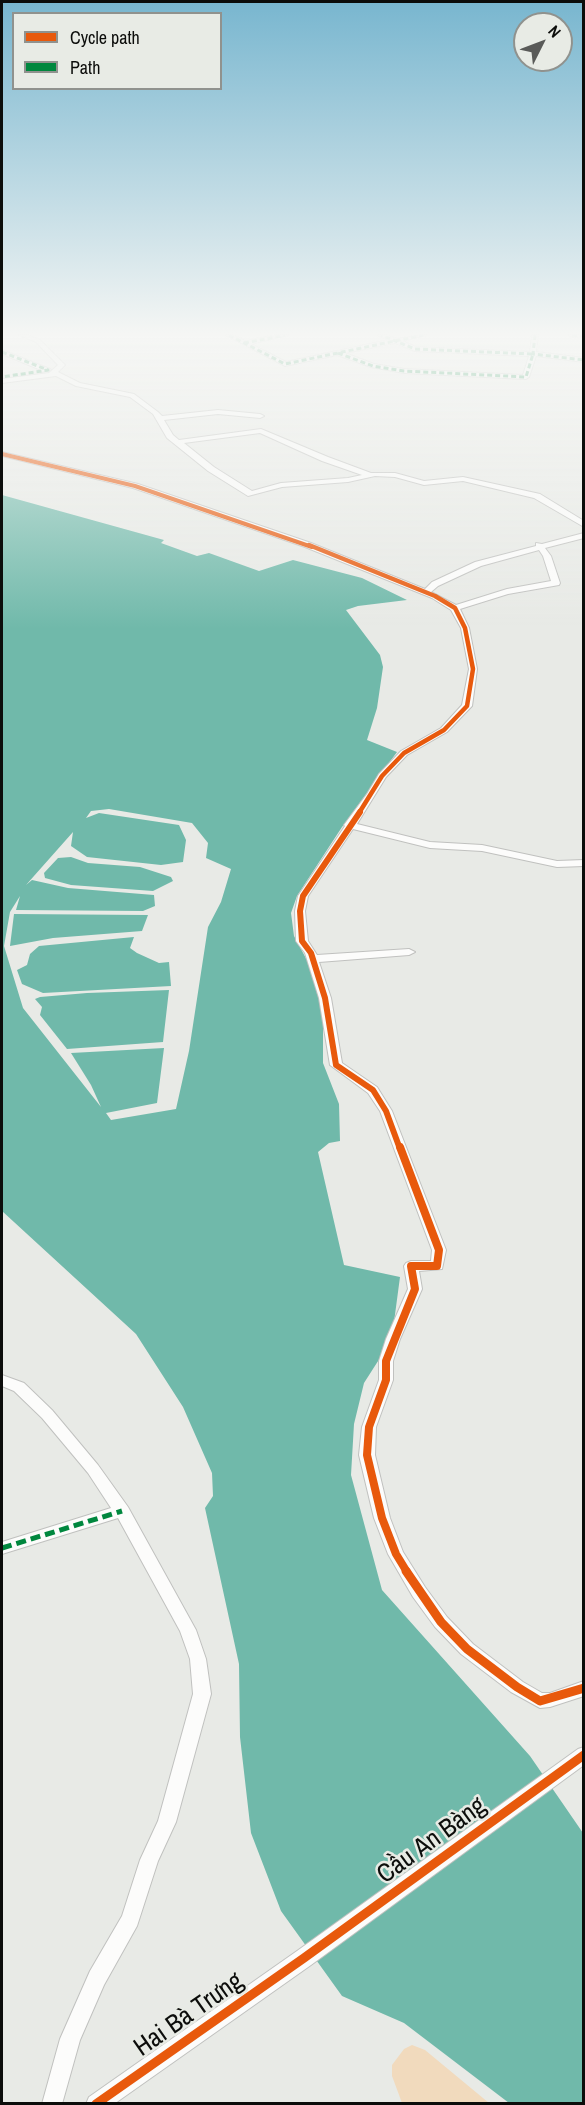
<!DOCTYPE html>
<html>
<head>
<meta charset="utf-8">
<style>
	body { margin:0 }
	#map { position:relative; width:585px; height:2105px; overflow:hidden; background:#e8eae6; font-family:"Archivo Narrow",sans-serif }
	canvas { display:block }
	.frame { position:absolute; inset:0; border:3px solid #0c0d0b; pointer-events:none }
	.legend { position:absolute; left:12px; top:12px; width:210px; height:78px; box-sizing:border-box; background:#e8ebe5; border:2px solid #90928e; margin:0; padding:8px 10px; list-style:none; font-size:18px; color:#0c0d0b }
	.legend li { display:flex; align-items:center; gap:12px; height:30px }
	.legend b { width:30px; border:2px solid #90928e }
	.north { position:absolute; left:513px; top:12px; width:60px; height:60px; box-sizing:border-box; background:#e8ebe5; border:2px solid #90928e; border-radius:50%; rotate:48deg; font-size:16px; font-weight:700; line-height:24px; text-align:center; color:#0c0d0b }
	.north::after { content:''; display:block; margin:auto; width:21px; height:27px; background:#595a58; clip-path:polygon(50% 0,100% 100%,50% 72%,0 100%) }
</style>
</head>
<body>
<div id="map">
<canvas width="585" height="2105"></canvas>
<div class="frame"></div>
<ul class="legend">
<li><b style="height:8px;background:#e8590c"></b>Cycle path</li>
<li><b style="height:8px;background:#00873e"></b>Path</li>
</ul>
<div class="north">N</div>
</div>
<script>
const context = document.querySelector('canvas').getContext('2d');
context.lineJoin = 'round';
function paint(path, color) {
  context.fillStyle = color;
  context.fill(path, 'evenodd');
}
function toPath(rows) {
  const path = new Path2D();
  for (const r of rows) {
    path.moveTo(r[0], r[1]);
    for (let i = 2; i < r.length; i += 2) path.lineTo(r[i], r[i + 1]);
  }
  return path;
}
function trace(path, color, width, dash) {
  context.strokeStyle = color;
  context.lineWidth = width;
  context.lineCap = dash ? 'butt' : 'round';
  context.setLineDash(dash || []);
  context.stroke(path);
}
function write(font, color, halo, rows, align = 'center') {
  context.font = font + ' "Archivo Narrow",sans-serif';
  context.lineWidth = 5;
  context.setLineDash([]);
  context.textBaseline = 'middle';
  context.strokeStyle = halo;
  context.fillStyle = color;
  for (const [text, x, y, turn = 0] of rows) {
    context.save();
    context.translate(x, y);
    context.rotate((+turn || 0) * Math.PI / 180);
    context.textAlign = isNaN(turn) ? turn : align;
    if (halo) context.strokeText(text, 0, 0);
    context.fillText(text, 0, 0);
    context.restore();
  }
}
const green = toPath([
	[412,2045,425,2050,489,2103,402,2103,392,2076,392,2065,404,2049]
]);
const water = toPath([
	[2,495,164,540,161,543,197,556,209,553,259,571,293,560,362,578,407,600,358,606,346,610,380,655,383,667,377,708,367,740,397,752,342,827,297,896,291,913,294,936,317,979,323,1017,323,1063,339,1104,340,1141,329,1143,318,1152,344,1265,400,1277,394,1322,387,1347,364,1383,354,1424,351,1475,382,1590,530,1756,583,1833,583,2103,509,2103,404,2023,342,1996,281,1911,251,1833,240,1737,239,1664,205,1508,213,1496,212,1473,183,1407,136,1334,2,1211],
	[109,809,192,823,208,843,206,858,231,869,221,902,208,927,189,1051,176,1109,111,1120,106,1113,157,1103,164,1048,71,1053,91,1085,101,1107,23,1008,4,946,10,912,20,896,16,910,143,911,155,906,154,895,68,888,32,880,26,885,73,832,71,846,87,857,161,865,183,862,186,840,179,825,99,813,86,818,91,811],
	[71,857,88,863,140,867,171,877,173,881,153,891,71,885,45,878,44,873,58,858],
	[14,914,148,915,142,931,53,938,10,946],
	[134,937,130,948,137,953,159,963,169,962,171,986,43,993,22,984,17,970,27,965,30,954,39,946],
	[169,990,163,1042,67,1049,40,1015,42,1007,35,999,40,997,87,993]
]);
const minor = toPath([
	[19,335,27,335,40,340,65,365,58,372,80,383,134,394,158,412,162,416,218,410,260,414,264,416,260,418,218,414,164,420,173,435,179,440,261,429,328,457,371,473,395,473,424,481,463,477,540,494,584,521,584,527,534,498,463,481,424,485,395,477,375,476,348,482,282,487,248,496,208,471,167,438,153,414,130,397,76,386,56,376,2,383,2,379,49,373,58,365,36,342,19,335],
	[260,433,322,461,362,475,348,478,281,483,252,491,214,467,184,443,260,433],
	[226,335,233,335,245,341,277,335,288,335,251,344,286,362,388,340,378,335,386,335,396,339,426,335,402,341,416,347,530,352,532,335,538,335,536,352,584,358,584,362,536,356,529,377,526,379,404,373,371,367,337,355,285,366,226,335],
	[395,343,415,351,529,356,523,375,404,369,374,364,345,353,395,343],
	[569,335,584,335,584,338,572,337,569,335],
	[2,350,50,369,51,370,41,372,41,370,2,354,2,350],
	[2,452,138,484,311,543,425,589,432,582,475,562,536,546,536,543,542,544,584,533,584,538,545,548,551,556,560,583,559,585,508,594,460,609,469,628,477,669,472,706,447,732,407,755,386,777,357,824,430,842,482,845,557,861,584,860,584,866,557,867,482,851,430,848,353,829,308,896,305,911,308,941,317,955,409,949,415,952,409,955,319,962,331,998,342,1063,377,1087,392,1111,446,1250,442,1269,419,1271,422,1289,400,1339,393,1361,393,1380,376,1427,375,1455,390,1518,403,1552,425,1587,447,1617,473,1644,523,1682,542,1693,550,1693,584,1681,584,1696,550,1707,540,1708,511,1692,461,1654,435,1627,413,1597,388,1554,374,1518,359,1455,362,1427,379,1380,379,1361,386,1339,408,1289,404,1266,406,1263,411,1261,431,1261,432,1250,380,1111,368,1093,330,1065,319,998,305,953,296,941,295,911,298,896,345,826,344,825,367,794,379,774,401,751,441,728,462,705,469,669,461,628,451,610,432,598,305,547,133,488,2,456,2,452],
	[539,550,543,556,551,581,507,589,456,605,431,592,438,586,481,566,539,550],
	[2,1375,24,1383,52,1410,98,1465,128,1507,196,1630,206,1659,211,1694,176,1822,158,1861,137,1926,104,1985,80,2040,62,2104,42,2104,60,2039,90,1971,122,1916,140,1860,158,1821,193,1694,190,1659,180,1631,118,1518,2,1554,2,1542,111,1508,88,1473,42,1418,14,1391,2,1386,2,1375],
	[584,1747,584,1765,311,1965,114,2104,86,2104,89,2097,297,1951,578,1749,584,1747]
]);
const quietFar1 = toPath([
	[229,335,285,364,423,335],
	[535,335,533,354,584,360],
	[572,335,584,336],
	[244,343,285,335],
	[2,352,48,370,2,377],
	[338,353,373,366,404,371,526,377,533,354,415,349,381,335]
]);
const quiet = toPath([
	[2,1548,122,1511]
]);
const cyclewayFar4 = toPath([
	[2,454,135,486,312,547]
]);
const cyclewayFar3 = toPath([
	[309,545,435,596,455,608,465,628,473,669,467,706,444,730,404,753,382,776,359,813]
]);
const cyclewayFar2 = toPath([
	[360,812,303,896,300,911,302,941,311,953,325,998,336,1065,373,1090,386,1111,400,1149]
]);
const cyclewayFar1 = toPath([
	[400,1147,439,1250,437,1266,411,1266,415,1289,386,1361,386,1380,369,1427,367,1455,382,1518,396,1554,407,1572]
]);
const cycleway = toPath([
	[406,1571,441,1622,467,1649,517,1687,540,1701,584,1688],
	[96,2104,304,1958,584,1755]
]);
const nearStreetnames = [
	["Cầu An Bàng",432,1841,-36],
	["Hai Bà Trưng",189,2015,-35]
];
paint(green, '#f1dabd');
paint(water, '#70b9aa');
trace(minor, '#c0c1bf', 2);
paint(minor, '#fcfcfb');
trace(quietFar1, '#00873e', 3, [5, 3]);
trace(quiet, '#00873e', 5, [10, 5]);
trace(cyclewayFar4, '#e8590c', 4);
trace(cyclewayFar3, '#e8590c', 4.5);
trace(cyclewayFar2, '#e8590c', 6);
trace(cyclewayFar1, '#e8590c', 8);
trace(cycleway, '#e8590c', 9);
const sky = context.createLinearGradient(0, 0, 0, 629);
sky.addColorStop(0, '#78b6cf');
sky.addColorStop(0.53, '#f5f6f4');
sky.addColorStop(1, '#f5f6f400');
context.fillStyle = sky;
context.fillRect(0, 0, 585, 629);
write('26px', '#0c0d0b', '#e8ebe5', nearStreetnames);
</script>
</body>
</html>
